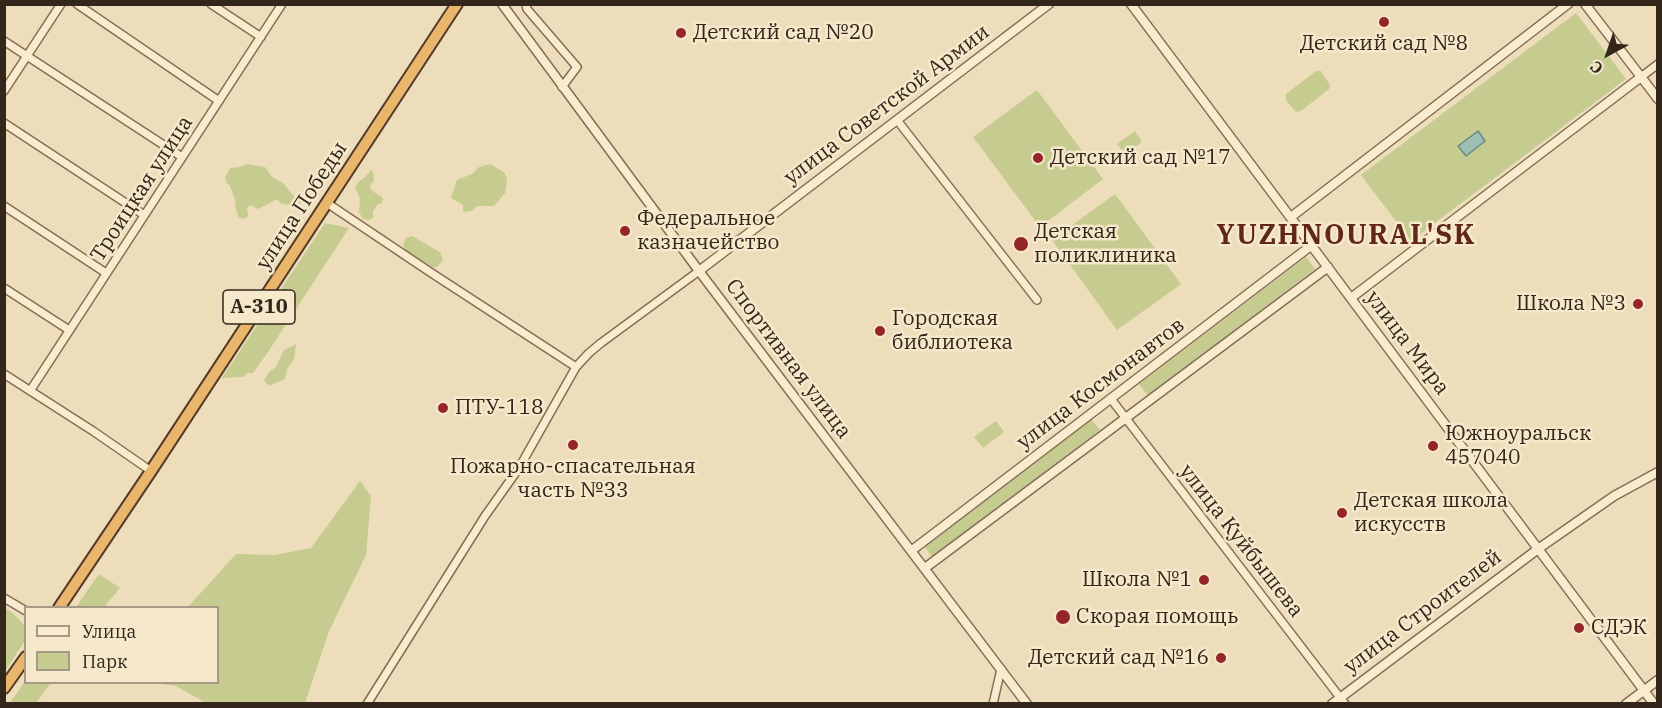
<!DOCTYPE html>
<html>
<head>
<meta charset="utf-8">
<style>
	body { margin:0 }
	#map { position:relative; width:1662px; height:708px; overflow:hidden; background:#edb; font-family:"IBM Plex Serif",serif }
	canvas { display:block }
	.frame { position:absolute; inset:0; border:6px solid #33261a; pointer-events:none }
	.legend { position:absolute; left:24px; top:606px; width:195px; height:78px; box-sizing:border-box; background:#f5e8cb; border:2px solid #a79a84; margin:0; padding:8px 10px; list-style:none; font-size:18px; color:#33261a }
	.legend li { display:flex; align-items:center; gap:12px; height:30px }
	.legend b { width:30px; border:2px solid #a79a84 }
	.north { position:absolute; left:1578px; top:24px; width:60px; height:60px; -webkit-text-stroke:4px #f5e8cb; paint-order:stroke; rotate:220deg; font-size:16px; font-weight:700; line-height:24px; text-align:center; color:#33261a }
	.north::after { content:''; display:block; margin:auto; width:21px; height:27px; background:#33261a; clip-path:polygon(50% 0,100% 100%,50% 72%,0 100%) }
</style>
</head>
<body>
<div id="map">
<canvas width="1662" height="708"></canvas>
<div class="frame"></div>
<ul class="legend">
<li><b style="height:8px;background:#f9ebce"></b>Улица</li>
<li><b style="height:16px;background:#c6cb90"></b>Парк</li>
</ul>
<div class="north">С</div>
</div>
<script>
const context = document.querySelector('canvas').getContext('2d');
context.lineJoin = 'round';
function paint(path, color) {
  context.fillStyle = color;
  context.fill(path, 'evenodd');
}
function toPath(rows) {
  const path = new Path2D();
  for (const r of rows) {
    path.moveTo(r[0], r[1]);
    for (let i = 2; i < r.length; i += 2) path.lineTo(r[i], r[i + 1]);
  }
  return path;
}
function trace(path, color, width, dash) {
  context.strokeStyle = color;
  context.lineWidth = width;
  context.lineCap = dash ? 'butt' : 'round';
  context.setLineDash(dash || []);
  context.stroke(path);
}
function write(font, color, halo, rows, align = 'center') {
  context.font = font + ' "IBM Plex Serif",serif';
  context.lineWidth = 5;
  context.setLineDash([]);
  context.textBaseline = 'middle';
  context.strokeStyle = halo;
  context.fillStyle = color;
  for (const [text, x, y, turn = 0] of rows) {
    context.save();
    context.translate(x, y);
    context.rotate((+turn || 0) * Math.PI / 180);
    context.textAlign = isNaN(turn) ? turn : align;
    if (halo) context.strokeText(text, 0, 0);
    context.fillText(text, 0, 0);
    context.restore();
  }
}
const green = toPath([
	[1576,13,1626,79,1411,241,1361,175],
	[1316,71,1321,71,1330,85,1329,89,1301,111,1296,112,1286,100,1286,94],
	[1037,90,1103,179,1040,227,973,137],
	[1135,131,1142,142,1125,154,1117,144],
	[246,164,265,167,272,177,283,183,296,199,301,194,304,197,304,201,291,208,290,205,280,203,277,199,258,209,250,205,247,208,248,216,244,219,239,218,235,206,236,202,230,186,226,182,225,177,230,168,240,167],
	[490,164,504,172,507,179,505,193,494,206,477,206,472,211,463,212,463,205,451,198,457,180,472,174,479,167],
	[371,170,373,172,374,181,370,185,371,190,383,198,382,203,377,205,373,211,373,218,368,220,363,219,359,212,360,199,355,187,358,182,365,177],
	[1115,194,1181,284,1117,330,1052,240],
	[325,223,349,228,268,352,253,373,248,373,243,377,222,378],
	[412,236,440,252,443,260,437,267,432,267,405,250,403,245,406,238],
	[1306,257,1315,269,1148,396,1139,384],
	[296,344,294,360,287,369,285,379,269,386,264,381,269,372,276,367,284,350],
	[1091,419,1100,430,932,557,924,546],
	[996,421,1004,432,983,448,974,437],
	[360,481,371,496,366,555,329,631,305,703,206,703,176,686,153,683,218,682,218,608,188,607,236,554,275,555,311,548],
	[99,574,120,588,104,607,76,607],
	[5,608,13,613,25,626,26,639,5,671],
	[25,681,26,682,51,683,36,703,10,703]
]);
const water = toPath([
	[1478,131,1485,141,1466,156,1458,146,1478,131]
]);
const minor = toPath([
	[77,4,219,101],
	[211,4,261,37],
	[526,4,527,9,577,67,562,87],
	[4,41,182,157],
	[1641,77,1658,64],
	[4,91,61,4],
	[897,120,1037,300],
	[4,123,144,215],
	[327,203,433,274,576,367],
	[4,206,106,273],
	[4,288,69,330],
	[4,374,93,431,151,471],
	[30,391,282,4],
	[1111,399,1345,704],
	[4,598,26,611],
	[367,704,485,516,519,468,576,367,589,353,601,343,699,271],
	[993,704,1001,669]
]);
const tertiary = toPath([
	[502,4,699,271,1027,704],
	[1131,4,1654,704],
	[1585,4,1658,99],
	[1291,217,1568,4],
	[699,271,1049,4],
	[1351,298,1641,77],
	[911,551,1312,245],
	[925,568,1328,267],
	[1332,704,1538,549,1614,496,1658,472],
	[1626,704,1658,680]
]);
const trunk = toPath([
	[59,608,151,471,457,4],
	[4,688,26,657]
]);
const markers = [
	[1384,22,6,"#942529"],
	[681,33,6,"#942529"],
	[1038,158,6,"#942529"],
	[625,231,6,"#942529"],
	[1021,244,8,"#942529"],
	[1638,304,6,"#942529"],
	[880,331,6,"#942529"],
	[443,408,6,"#942529"],
	[573,445,6,"#942529"],
	[1433,446,6,"#942529"],
	[1342,513,6,"#942529"],
	[1204,580,6,"#942529"],
	[1063,617,8,"#942529"],
	[1579,628,6,"#942529"],
	[1221,658,6,"#942529"]
];
const shields = [
	[259,307,72]
];
const shieldNames = [
	["А-310",259,307]
];
const poiNames = [
	["Детский сад №20",693,33],
	["Детский сад №8",1384,44,"center"],
	["Детский сад №17",1050,158],
	["Федеральное",637,219],
	["казначейство",637,243],
	["Детская",1034,232],
	["поликлиника",1034,256],
	["Школа №3",1626,304,"right"],
	["Городская",892,319],
	["библиотека",892,343],
	["ПТУ-118",455,408],
	["Южноуральск",1445,434],
	["457040",1445,458],
	["Пожарно-спасательная",573,467,"center"],
	["часть №33",573,491,"center"],
	["Детская школа",1354,501],
	["искусств",1354,525],
	["Школа №1",1192,580,"right"],
	["Скорая помощь",1076,617],
	["СДЭК",1591,628],
	["Детский сад №16",1209,658,"right"]
];
const streetNames = [
	["улица Советской Армии",887,105,-37],
	["Троицкая улица",142,189,-57],
	["улица Победы",302,206,-57],
	["улица Мира",1407,343,53],
	["Спортивная улица",788,359,53],
	["улица Космонавтов",1101,384,-37],
	["улица Куйбышева",1241,541,52],
	["улица Строителей",1423,612,-37]
];
const districtNames = [
	["YUZHNOURAL'SK",1346,236]
];
paint(green, '#c6cb90');
paint(water, '#9fbeb4');
trace(water, '#678b81', 1.5);
trace(minor, '#856d55', 10);
trace(tertiary, '#856d55', 11);
trace(trunk, '#523b2a', 14);
trace(minor, '#f9ebce', 7);
trace(tertiary, '#f9ebce', 8);
trace(trunk, '#eab66c', 10);
for (const [x, y, r, color] of markers) {
  const dot = new Path2D();
  dot.arc(x, y, r, 0, 2 * Math.PI);
  context.fillStyle = color;
  context.fill(dot);
  trace(dot, '#f5e8cb', 2);
}
for (const [x, y, w] of shields) {
  const box = new Path2D();
  box.roundRect(x - w / 2, y - 17, w, 34, 4.5);
  context.fillStyle = '#f5e8cb';
  context.fill(box);
  trace(box, '#33261a', 1.5);
}
write('bold 20px', '#33261a', null, shieldNames);
write('21px', '#33261a', '#f5e8cb', poiNames, 'left');
write('21px', '#33261a', '#f5e8cb', streetNames);
context.letterSpacing = '1.5px';
write('bold 27px', '#602619', '#f5e8cb', districtNames);
context.letterSpacing = '0px';
</script>
</body>
</html>
